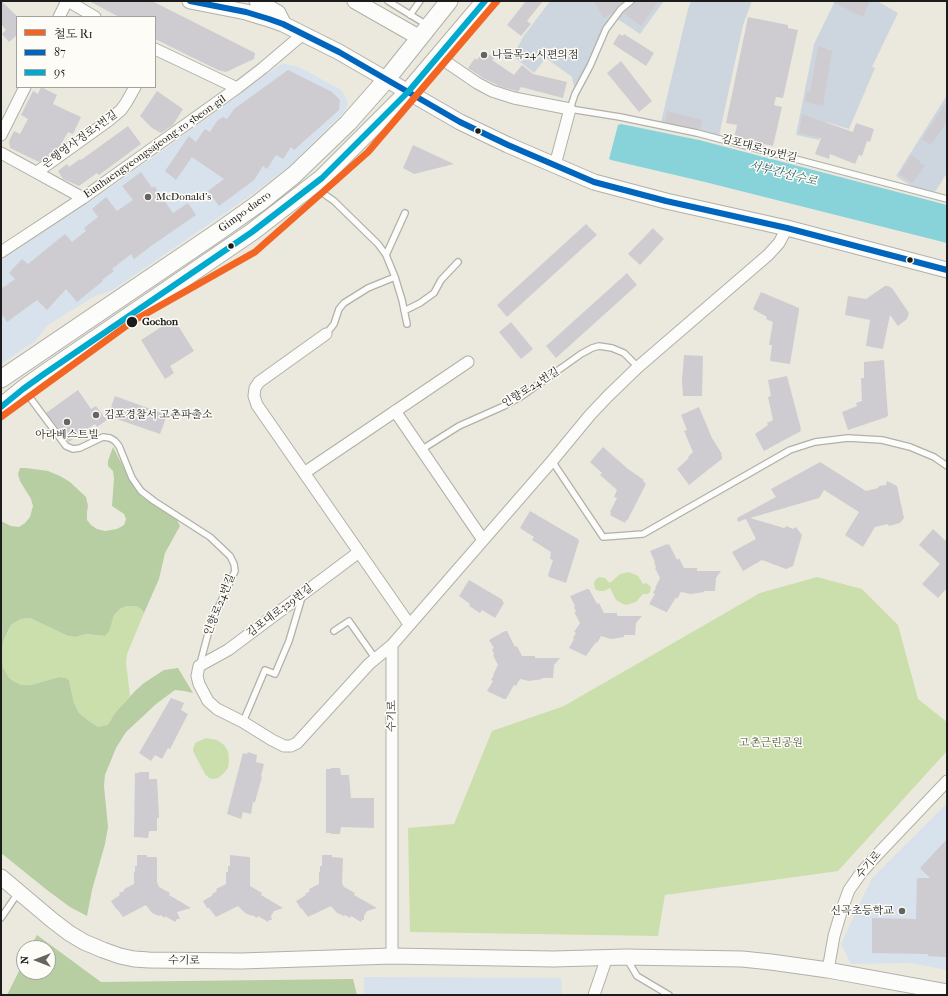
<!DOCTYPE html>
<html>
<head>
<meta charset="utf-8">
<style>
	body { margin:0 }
	#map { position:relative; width:948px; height:996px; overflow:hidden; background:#ebe9de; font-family:"IM FELL French Canon","Noto Serif KR",serif }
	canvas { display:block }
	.frame { position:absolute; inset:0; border:2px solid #1c1c1c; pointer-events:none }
	.legend { position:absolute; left:16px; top:16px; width:140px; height:72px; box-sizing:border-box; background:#fdfcf7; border:1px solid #a3a29f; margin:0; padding:5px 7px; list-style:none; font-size:12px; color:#1c1c1c }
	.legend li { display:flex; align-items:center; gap:8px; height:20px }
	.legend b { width:20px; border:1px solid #a3a29f }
	.north { position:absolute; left:16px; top:940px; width:40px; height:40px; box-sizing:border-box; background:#fdfcf7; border:1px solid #a3a29f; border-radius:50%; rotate:270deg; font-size:11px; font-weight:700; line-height:16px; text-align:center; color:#1c1c1c }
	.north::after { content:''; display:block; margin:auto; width:14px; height:18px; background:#646460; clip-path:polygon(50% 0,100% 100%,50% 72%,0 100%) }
</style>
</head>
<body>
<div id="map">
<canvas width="948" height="996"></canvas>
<div class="frame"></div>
<ul class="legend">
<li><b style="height:5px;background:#f26522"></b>철도 R1</li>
<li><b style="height:5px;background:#0065bd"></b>87</li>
<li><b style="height:5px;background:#00a9ce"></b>95</li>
</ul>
<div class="north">N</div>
</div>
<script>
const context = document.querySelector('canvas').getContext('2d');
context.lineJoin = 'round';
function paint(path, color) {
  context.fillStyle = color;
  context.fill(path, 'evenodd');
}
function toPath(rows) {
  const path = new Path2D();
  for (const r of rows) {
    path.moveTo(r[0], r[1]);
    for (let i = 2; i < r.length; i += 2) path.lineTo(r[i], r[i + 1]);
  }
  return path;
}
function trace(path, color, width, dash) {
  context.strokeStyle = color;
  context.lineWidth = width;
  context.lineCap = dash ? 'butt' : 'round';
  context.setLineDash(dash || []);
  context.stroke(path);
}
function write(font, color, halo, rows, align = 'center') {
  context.font = font + ' "IM FELL French Canon","Noto Serif KR",serif';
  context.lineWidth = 3;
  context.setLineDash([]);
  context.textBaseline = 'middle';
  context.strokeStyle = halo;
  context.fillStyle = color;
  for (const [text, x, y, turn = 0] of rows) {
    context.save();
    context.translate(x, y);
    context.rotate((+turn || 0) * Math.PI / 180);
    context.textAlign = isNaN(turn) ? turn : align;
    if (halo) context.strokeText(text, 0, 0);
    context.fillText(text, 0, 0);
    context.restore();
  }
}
const built = toPath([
	[286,64,299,67,341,90,347,100,347,105,345,111,289,166,257,191,111,291,95,296,48,325,35,341,1,364,1,260,95,198,159,153,274,69,280,65],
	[947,803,947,970,910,963,851,964,841,944,872,878],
	[364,977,561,978,562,995,364,995]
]);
const industrial = toPath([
	[550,1,664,1,640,34,613,16,603,29,584,71,574,87,572,77,546,58,534,73,513,56,523,37],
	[691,1,752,1,743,25,719,136,661,122,688,9],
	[835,1,877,1,898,13,872,67,875,68,849,129,826,122,819,140,796,135,814,44],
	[947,95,947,173,935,192,913,187,896,176]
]);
const green = toPath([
	[629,572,638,576,643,584,646,583,651,587,650,592,648,594,643,594,636,602,626,605,621,603,616,600,610,588,604,591,599,591,595,589,594,584,595,580,599,577,605,578,610,583,620,574],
	[817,577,862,589,898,625,918,699,947,722,947,751,838,871,665,895,658,936,410,932,408,828,454,824,492,731,564,706,760,593],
	[126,606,136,606,141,609,144,613,127,654,126,663,130,696,115,713,108,726,98,727,89,721,79,713,74,703,69,680,59,677,31,685,22,685,15,682,9,678,3,667,2,658,3,642,12,624,21,619,30,618,68,636,76,637,86,634,105,636,114,615,120,609],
	[206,738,217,740,224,745,228,751,229,760,228,768,224,773,218,778,213,779,209,778,205,774,194,753,193,750,195,743]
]);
const forest = toPath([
	[113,447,135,489,143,498,177,520,180,526,165,553,159,579,144,613,141,609,136,606,126,606,120,609,114,615,109,631,105,636,86,634,76,637,68,636,30,618,21,619,12,624,8,631,3,642,2,658,3,667,9,678,15,682,22,685,31,685,59,677,65,678,69,680,74,703,79,713,89,721,98,727,108,725,115,713,135,691,144,683,164,670,178,668,193,693,184,691,175,690,156,704,139,720,126,732,116,748,105,775,104,786,108,827,105,844,92,890,87,916,70,907,47,890,1,853,1,521,11,526,19,527,25,523,30,517,33,506,31,499,20,481,18,474,20,468,26,468,48,471,60,476,70,482,86,497,88,506,87,512,87,520,91,525,97,529,105,531,117,529,124,525,126,519,124,514,112,506,114,478,113,471,108,466,108,461],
	[37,935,101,982,353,979,357,995,7,995,24,961,24,972,48,972,48,948,30,948]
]);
const water = toPath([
	[621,124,699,140,947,205,947,243,705,182,611,160,609,159,618,125]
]);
const building = toPath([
	[1,1,17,16,17,35,9,42,2,34,6,30,1,24],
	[89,1,152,1,255,53,254,59,226,72,218,70,155,39,155,17,119,17],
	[526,1,543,1,527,21,531,24,521,36,507,25],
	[594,1,624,1,614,12,604,18],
	[635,1,659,1,641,26,623,13,634,4],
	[831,1,870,1,863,17],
	[748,17,788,25,788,28,798,30,783,98,776,97,774,105,782,107,773,146,734,138,737,125,726,123],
	[619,34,623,36,624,34,654,53,646,66,613,44],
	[818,46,832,51,823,106,805,102,807,91,810,92],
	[483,50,494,58,492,60,514,75,522,65,533,74,567,82,563,98,521,87,518,92,516,91,499,86,483,78,468,68,475,58,477,60],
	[621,61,652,101,639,112,607,73],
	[288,70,332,92,340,100,339,110,294,150,291,147,283,159,276,155,267,169,263,166,254,180,219,206,208,191,224,179,192,157,176,180,165,171,189,136,196,142,205,129,210,132,217,121,223,117,227,119,234,109],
	[41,87,57,95,53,104,81,117,73,134,68,132,60,146,57,149,55,148,53,152,39,162,10,148,9,141,14,131,20,134,28,119,21,115,33,91,38,94],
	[157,91,183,109,173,125,161,133,152,128,140,116],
	[947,101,947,121,931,145,922,139],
	[667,111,702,120,700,129,665,122],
	[802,114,853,132,856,123,874,129,870,142,867,141,862,156,859,155,855,164,830,154,829,159,815,154,821,138,799,133],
	[128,126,141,144,99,175,97,173,79,186,63,179,58,171,67,164,69,167,80,159,81,160],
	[413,145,454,164,414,174,403,168],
	[911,155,920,161,919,162,925,166,912,183,899,174],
	[141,172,152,188,154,186,173,213,188,203,196,215,151,246,134,259,131,254,112,269,114,271,102,280,103,281,77,302,66,289,47,310,37,300,7,322,1,313,1,289,15,279,9,273,22,259,28,264,65,234,72,242,86,231,84,228,98,217,92,209,106,197,117,211,133,200,122,186],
	[586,224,597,235,507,317,497,305],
	[653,228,664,239,640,265,628,254],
	[627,273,637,285,556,358,546,346],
	[885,286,888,286,892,288,909,313,907,319,898,326,890,315,883,349,866,346,870,320,845,315,848,296,866,299],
	[761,292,799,308,799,310,790,364,770,361,772,345,769,345,773,322,766,319,767,317,753,309],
	[174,319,194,351,170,366,174,373,165,379,141,340],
	[511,322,533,349,521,359,499,332],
	[684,355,703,356,702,396,683,396,682,380],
	[884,360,888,416,887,416,887,417,848,430,842,412,857,406,856,403,862,401,861,378,864,378,864,362],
	[787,376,801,429,800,430,801,431,786,439,764,451,755,434,768,425,767,423,773,420,768,397,771,396,768,380],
	[78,390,91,409,96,406,107,420,97,427,95,424,69,442,46,413],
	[115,396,167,415,160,434,108,416],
	[699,407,712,438,722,454,721,455,722,457,722,459,709,469,689,485,677,469,689,458,688,457,693,452,684,431,687,430,681,415],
	[603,447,628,469,644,480,643,481,646,484,627,521,626,520,625,523,610,515,611,513,610,512,617,498,614,497,617,490,600,475,602,473,590,462],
	[820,462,866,491,878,488,879,486,886,485,887,481,897,486,904,518,900,523,889,526,888,524,875,527,863,547,845,535,859,512,824,490,819,498,750,518,784,528,787,526,793,529,796,527,802,535,793,566,786,569,762,560,743,571,732,552,756,539,746,519,738,522,737,518,776,497,771,489],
	[530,511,578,539,579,541,566,583,549,577,548,575,553,560,550,559,551,552,532,540,534,537,520,528],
	[933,529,947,542,947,588,938,598,922,584,940,564,919,545],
	[667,544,667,545,669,544,677,560,679,558,684,568,697,568,697,571,721,571,716,578,715,591,704,591,704,592,691,594,681,592,677,599,676,597,667,612,666,612,649,604,655,594,653,593,656,588,655,588,660,578,655,568,656,567,654,562,655,562,650,551],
	[469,580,503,600,502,601,504,603,495,618,482,610,480,613,469,606,470,604,459,596],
	[587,589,589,589,597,604,599,603,604,613,617,613,617,616,642,616,636,623,635,635,624,635,624,637,611,639,601,636,597,643,596,642,586,656,569,648,574,639,573,638,576,633,574,632,580,623,574,612,576,612,574,607,575,606,570,596],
	[505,631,507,631,515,647,517,646,522,656,535,656,535,658,560,658,554,665,553,678,542,678,542,679,529,681,520,679,516,686,514,685,506,699,504,699,487,691,493,681,491,680,494,675,493,675,498,665,493,655,494,654,492,649,494,648,489,640],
	[171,698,184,703,181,710,188,714,170,749,168,748,162,759,155,755,151,761,139,753],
	[248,752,257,755,256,762,264,764,261,776,262,777,255,802,253,802,251,814,243,812,241,819,227,814,243,753,247,754],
	[331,768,340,768,341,775,349,775,351,798,374,798,374,828,341,827,340,834,331,834,331,833,326,833,326,769,331,769],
	[139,772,149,772,149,779,157,779,159,818,157,818,157,831,149,831,148,838,134,837,135,773,139,773],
	[947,839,946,957,928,956,928,954,872,953,872,918,916,919,917,878,930,878,920,868],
	[137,855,147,855,147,857,156,857,157,858,157,882,159,887,170,893,169,895,191,908,177,912,180,919,177,919,175,922,165,916,165,918,160,915,159,916,152,913,146,905,123,917,117,909,116,909,111,901,120,895,119,893,124,891,124,889,134,884,134,872,135,872,135,866,137,866],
	[230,855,249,857,250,858,250,886,262,893,261,895,283,908,274,911,271,916,272,920,269,920,268,922,258,916,257,918,252,915,252,916,245,913,238,906,216,917,209,908,207,908,203,901,213,895,212,894,217,891,216,889,226,884,226,872,228,872,228,866,230,866],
	[322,855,332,855,332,857,343,858,342,883,344,887,355,893,354,895,377,908,367,911,364,916,364,920,362,920,361,922,351,916,350,918,345,915,344,916,337,913,331,906,308,917,302,909,301,909,296,901,306,895,305,894,310,891,309,889,319,884,319,872,320,872,320,866,322,866]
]);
const lane = toPath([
	[388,1,427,25],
	[631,1,621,9,606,29,590,66,575,94,570,109,620,117,697,133,947,199],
	[410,15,420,1],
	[314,187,334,201,378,244,386,255,395,277,402,300,407,324],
	[386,255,405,213],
	[404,311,420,303,434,293,441,280,458,262],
	[326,334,334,324,339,309,344,303,368,288,395,277],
	[25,391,66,446,73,449,80,448,103,437,110,438,115,441,119,446,132,478,141,491,154,501,210,537,230,556,234,564,235,571,218,608,209,630,200,664],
	[421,450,459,426,504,406,522,396,581,354,592,348,599,346,612,348,624,353,638,367],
	[552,461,603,537,643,534,790,450,815,442,848,438,882,440,910,447,934,457,947,466],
	[334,631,349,621,375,658],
	[243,722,265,670,275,674,289,641,302,597],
	[1,918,18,893],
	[627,959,637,976,669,995]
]);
const street = toPath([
	[68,1,95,17],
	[59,17,67,1],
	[155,49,237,88],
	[439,57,477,83,492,91,514,98,570,109,555,165],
	[1,135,25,87],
	[1,153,83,198],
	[37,172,108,121,121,110,126,103,135,87],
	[1,252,83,198,237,88,263,68,303,34],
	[326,334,259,382,255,388,254,396,257,405,409,624],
	[395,411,483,540],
	[304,473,468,362],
	[359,552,228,650,199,666,197,676,199,684,208,701,217,709,243,722,272,740,284,746,291,746,297,743,369,664,392,645,552,461,590,415,608,396,638,367,768,255,779,243,787,228],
	[392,645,392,956],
	[828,970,834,936,842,909,849,890,861,873,875,857,947,781],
	[594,995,607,957]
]);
const secondary = toPath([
	[190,1,246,12,269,19,283,24,339,52,460,122,508,145,594,182,666,201,787,228,947,270],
	[257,1,278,13,283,23],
	[355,1,420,38],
	[1,877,52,920,69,933,84,942,103,950,120,956,134,959,149,960,241,961,392,956,553,959,626,957,742,959,771,962,828,970,947,992]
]);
const primary = toPath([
	[1,379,218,232,259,203,294,175,348,123,386,80,449,1],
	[1,407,23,389,44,374,252,232,322,178,408,92,485,1]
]);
const bus1 = toPath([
	[190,1,246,12,269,19,283,24,339,52,460,122,508,145,594,182,666,201,787,228,947,270]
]);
const bus2 = toPath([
	[1,407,23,389,44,374,252,232,322,178,408,92,485,1]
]);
const rail1 = toPath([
	[1,417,133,321,255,252,368,152,497,1]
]);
const markers = [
	[484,55,4,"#646460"],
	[478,131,3.5,"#1c1c1c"],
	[148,197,4,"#646460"],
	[231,246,3.5,"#1c1c1c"],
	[910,260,3.5,"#1c1c1c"],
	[132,322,6,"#1c1c1c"],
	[96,415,4,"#646460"],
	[67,422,4,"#646460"],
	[902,911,4,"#646460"]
];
const poiNames = [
	["나들목24시편의점",492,55],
	["McDonald's",156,197],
	["김포경찰서 고촌파출소",104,415],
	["아라베스트빌",67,435,"center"],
	["신곡초등학교",894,911,"right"]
];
const streetNames = [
	["은행영사정로5번길",80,140,-36],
	["Eunhaengyeongsajeong-ro 5beon-gil",155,147,-35],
	["김포대로319번길",759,149,15],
	["Gimpo-daero",245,212,-36],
	["인향로24번길",531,388,-32],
	["인향로24번길",220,605,-68],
	["김포대로329번길",280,611,-37],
	["수기로",392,716,-90],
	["수기로",869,865,-50],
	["수기로",184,961,1]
];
const stopNames = [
	["Gochon",142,322]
];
const parkNames = [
	["고촌근린공원",771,743]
];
const waterNames = [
	["서부간선수로",783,174,14]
];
paint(built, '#d7e2ed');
paint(industrial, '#cdd6de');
paint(green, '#cadfab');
paint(forest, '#b6cea2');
paint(water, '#88d2d9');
paint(building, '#ceccd0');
trace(lane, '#b1b0a9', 8);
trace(street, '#b1b0a9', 13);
trace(secondary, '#b1b0a9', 17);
trace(primary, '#b1b0a9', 19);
trace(lane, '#fcfcfa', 5.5);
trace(street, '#fcfcfa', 11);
trace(secondary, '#fcfcfa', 15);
trace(primary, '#fcfcfa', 17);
trace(bus1, '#0065bd', 6);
trace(bus2, '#00a9ce', 6);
trace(rail1, '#f26522', 7);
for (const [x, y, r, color] of markers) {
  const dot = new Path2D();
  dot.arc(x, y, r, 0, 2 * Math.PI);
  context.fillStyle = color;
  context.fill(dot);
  trace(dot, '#fdfcf7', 1.5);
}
write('11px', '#1c1c1c', '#fdfcf7', poiNames, 'left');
write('11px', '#1c1c1c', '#fdfcf7', streetNames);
write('bold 11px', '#1c1c1c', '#fdfcf7', stopNames, 'left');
write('11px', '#4f5d40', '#fdfcf7', parkNames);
write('italic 12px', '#366167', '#fdfcf7', waterNames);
</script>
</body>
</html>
